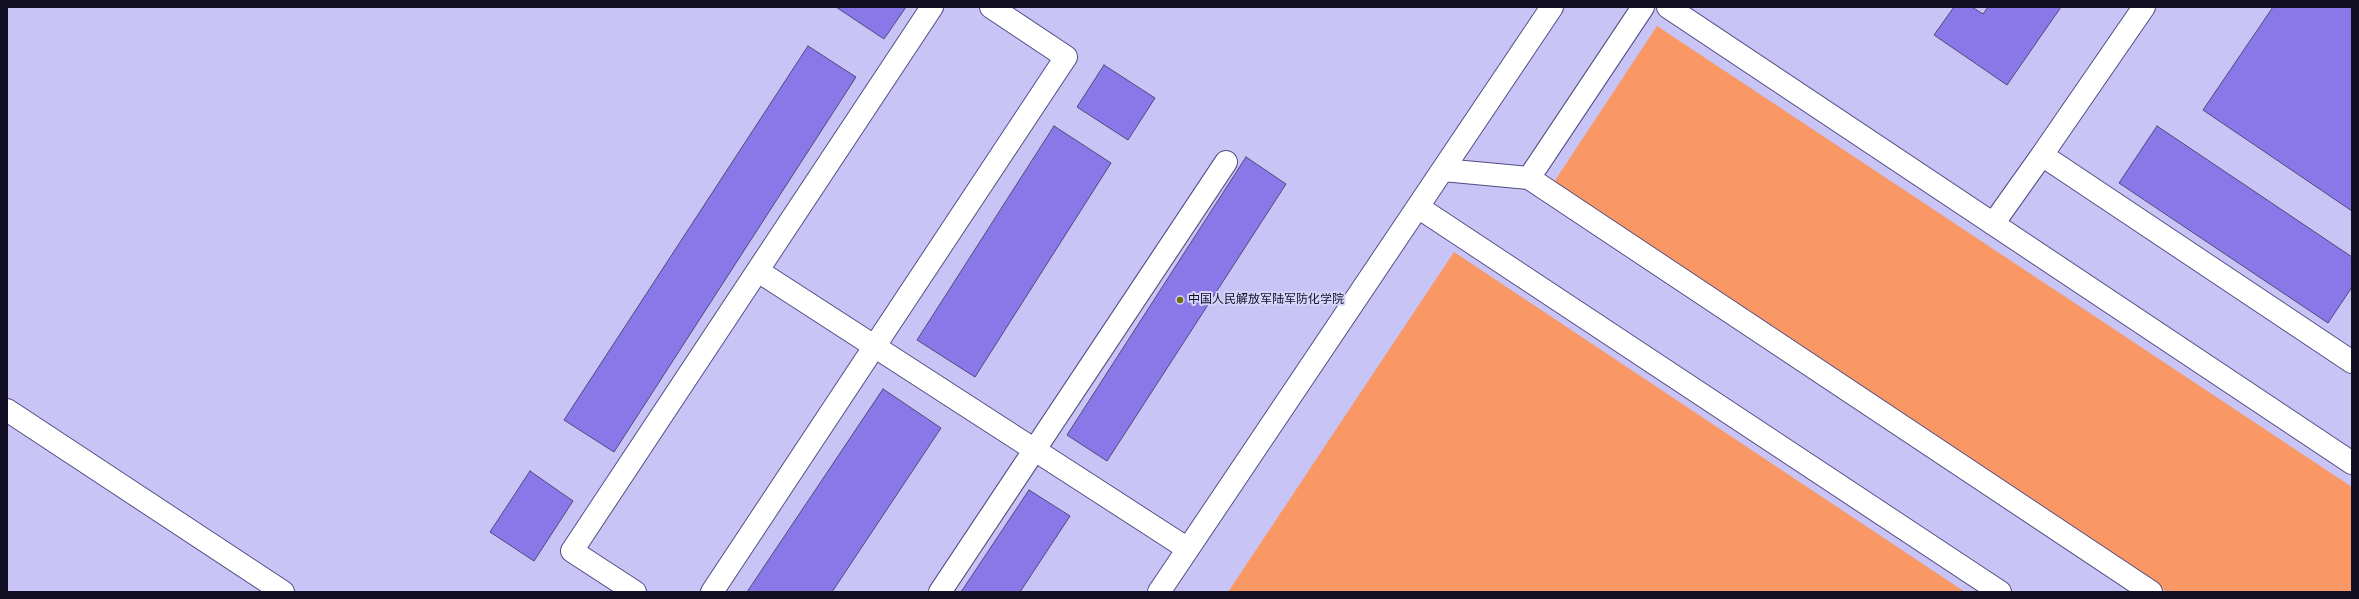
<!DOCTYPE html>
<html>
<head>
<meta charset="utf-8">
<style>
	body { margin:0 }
	#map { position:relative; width:2359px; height:599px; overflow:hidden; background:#c8c4f6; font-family:"Open Sans",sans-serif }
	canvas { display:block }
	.frame { position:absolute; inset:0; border:8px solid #120f25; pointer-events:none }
</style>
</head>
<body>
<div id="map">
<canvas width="2359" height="599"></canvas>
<div class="frame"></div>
</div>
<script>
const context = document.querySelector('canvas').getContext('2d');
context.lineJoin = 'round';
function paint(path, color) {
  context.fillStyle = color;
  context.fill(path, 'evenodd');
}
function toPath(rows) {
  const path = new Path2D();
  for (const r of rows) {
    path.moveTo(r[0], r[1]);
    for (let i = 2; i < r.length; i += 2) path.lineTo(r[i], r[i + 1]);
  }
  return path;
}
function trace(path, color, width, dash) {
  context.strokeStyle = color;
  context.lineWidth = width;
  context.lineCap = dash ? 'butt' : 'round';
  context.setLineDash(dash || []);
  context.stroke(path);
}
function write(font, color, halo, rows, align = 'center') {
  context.font = font + ' "Open Sans","Noto Sans SC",sans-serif';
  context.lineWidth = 4;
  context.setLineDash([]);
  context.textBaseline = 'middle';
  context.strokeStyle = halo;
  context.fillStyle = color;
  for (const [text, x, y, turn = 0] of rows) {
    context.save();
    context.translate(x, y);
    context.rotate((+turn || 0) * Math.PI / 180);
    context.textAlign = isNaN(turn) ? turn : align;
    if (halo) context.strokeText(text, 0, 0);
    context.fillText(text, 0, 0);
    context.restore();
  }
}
const green = toPath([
	[1657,26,2352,487,2352,592,2167,592,1552,185],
	[1454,252,1965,592,1228,592]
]);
const building = toPath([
	[836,7,906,7,884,39,836,7],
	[1954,7,1972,7,1983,14,1988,7,2061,7,2007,85,1934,35,1954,7],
	[2273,7,2352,7,2352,211,2203,110,2273,7],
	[808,46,856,77,614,452,564,420,808,46],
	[1104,65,1155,98,1128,140,1077,107,1104,65],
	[1054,126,1111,163,975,377,917,340,1054,126],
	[2157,126,2352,257,2352,287,2328,323,2119,183,2157,126],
	[1246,157,1286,184,1107,461,1067,435,1246,157],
	[883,389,941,428,832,592,747,592,883,389],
	[530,471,573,501,534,561,490,532,530,471],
	[1029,490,1070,516,1020,592,961,592,1029,490]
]);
const street = toPath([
	[1668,7,2352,463],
	[2144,7,2042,155,2352,362],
	[1443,170,1529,178,2151,592],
	[1529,178,1643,7],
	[1418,207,2000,592],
	[1993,224,2042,155],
	[758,271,1188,549],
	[7,410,283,592],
	[635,592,572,551,932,7],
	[712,592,1066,57,991,7],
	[940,592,1226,162],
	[1159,592,1552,7]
]);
const markers = [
	[1180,300,4,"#716f11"]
];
const poiNames = [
	["中国人民解放军陆军防化学院",1188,300]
];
paint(green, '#f99864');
paint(building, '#8a78e9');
trace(building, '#4f487d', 1);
trace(street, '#534c82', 24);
trace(street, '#fff', 22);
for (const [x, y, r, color] of markers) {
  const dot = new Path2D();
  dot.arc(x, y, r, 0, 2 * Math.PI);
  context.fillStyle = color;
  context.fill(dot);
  trace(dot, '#d5d3f9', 1.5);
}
write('12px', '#120f25', '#d5d3f9', poiNames, 'left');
</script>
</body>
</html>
